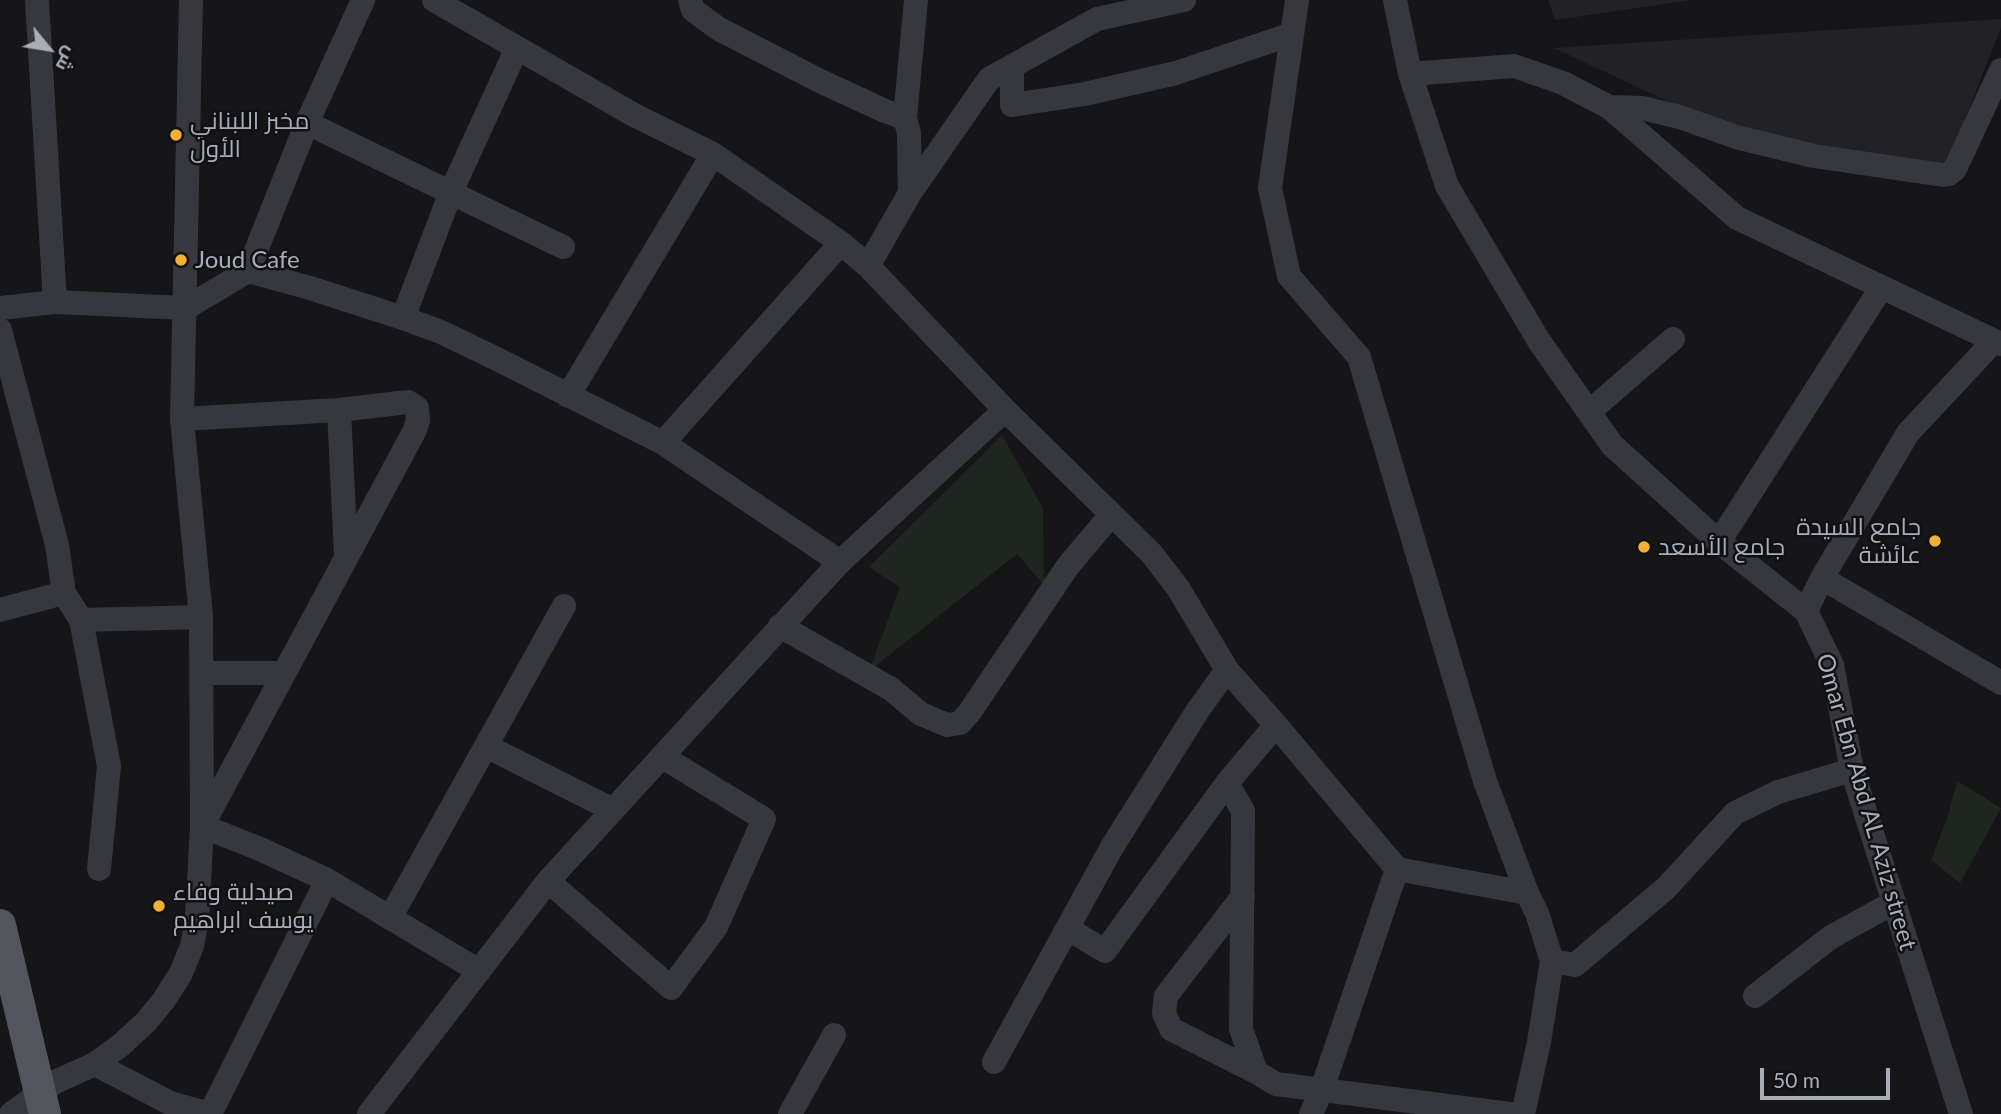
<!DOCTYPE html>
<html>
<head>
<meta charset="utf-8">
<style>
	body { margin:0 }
	#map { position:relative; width:2001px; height:1114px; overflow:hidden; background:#161618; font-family:Lato,Cairo,sans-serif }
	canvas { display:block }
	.north { position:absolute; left:14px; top:14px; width:70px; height:70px; -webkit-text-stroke:5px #111113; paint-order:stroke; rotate:120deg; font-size:19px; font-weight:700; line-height:28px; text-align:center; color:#a8adb8 }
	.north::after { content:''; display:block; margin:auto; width:24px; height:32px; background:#a8adb8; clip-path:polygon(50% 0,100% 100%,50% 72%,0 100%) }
	.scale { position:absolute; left:1760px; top:1068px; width:130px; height:32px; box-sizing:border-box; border:4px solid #a8adb8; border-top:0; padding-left:9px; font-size:21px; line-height:24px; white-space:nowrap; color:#a8adb8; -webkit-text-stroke:5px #111113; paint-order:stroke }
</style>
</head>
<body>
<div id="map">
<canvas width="2001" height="1114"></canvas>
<div class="north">ش</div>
<div class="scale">50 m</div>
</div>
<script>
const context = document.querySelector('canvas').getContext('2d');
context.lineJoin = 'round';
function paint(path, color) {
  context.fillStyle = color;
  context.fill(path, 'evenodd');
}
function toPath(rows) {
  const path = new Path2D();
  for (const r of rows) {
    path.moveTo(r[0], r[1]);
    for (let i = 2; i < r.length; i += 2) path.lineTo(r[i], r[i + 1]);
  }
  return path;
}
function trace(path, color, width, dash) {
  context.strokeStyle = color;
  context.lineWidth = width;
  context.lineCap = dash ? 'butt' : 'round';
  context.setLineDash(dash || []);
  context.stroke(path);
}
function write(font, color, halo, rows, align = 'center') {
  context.font = font + ' Lato,Cairo,sans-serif';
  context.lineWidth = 5;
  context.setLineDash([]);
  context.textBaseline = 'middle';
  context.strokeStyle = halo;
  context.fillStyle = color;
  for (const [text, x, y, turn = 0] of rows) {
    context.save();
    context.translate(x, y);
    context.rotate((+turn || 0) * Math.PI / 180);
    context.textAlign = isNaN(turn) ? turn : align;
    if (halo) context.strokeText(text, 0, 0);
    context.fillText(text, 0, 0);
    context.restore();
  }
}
const built = toPath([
	[1548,0,1692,0,1555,20],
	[2001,19,2001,28,1945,169,1767,143,1669,102,1554,48]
]);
const green = toPath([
	[1002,435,1043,508,1044,585,1017,554,869,671,900,587,869,567],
	[1957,781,2001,808,1960,883,1931,860,1948,816]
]);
const minor = toPath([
	[37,0,55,302],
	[434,0,634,115,713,154,841,243,868,266,1005,410,1151,553,1178,588,1227,670,1276,725,1397,869,1322,1089,1311,1114],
	[690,0,693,10,719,29,820,81,885,111,905,118],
	[1297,0,1270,188,1289,276,1359,357,1485,781,1527,893],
	[1395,0,1410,74,1447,186,1539,341,1612,445,1719,542,1806,611,1832,665,1852,770,1961,1114],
	[1012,66,1012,105,1085,94,1176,73,1292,34],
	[1410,74,1514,66,1563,83,1609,107,1737,218,2001,344],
	[1609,107,1642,108,1680,117,1736,137,1814,156,1943,175,1949,174,1955,169,2001,70],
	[307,123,563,247],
	[910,193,909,133,905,118,916,0],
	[868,266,910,193,989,79,1097,19,1184,0],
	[248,271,310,288,403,318,441,332,499,360,663,443,840,562],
	[0,308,55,302,186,308,248,271,307,123,363,0],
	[403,318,451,192,517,48],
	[0,330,57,545,64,593,81,620,109,766,99,869],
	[568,396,713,154],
	[339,410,346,556],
	[1589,412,1673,339],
	[182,419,339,410,408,402,417,408,418,420,415,430,202,826,260,849,327,880,479,971],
	[663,443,841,243],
	[1719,542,1881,288],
	[1822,578,2001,683],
	[0,610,64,593],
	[1806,611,1822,578,1908,433,1994,341],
	[81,620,201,617],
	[780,626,891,689,921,714,947,725,960,723,969,713,1068,566,1111,515],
	[201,673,284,673],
	[486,746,613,810],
	[1227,783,1243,811,1241,1029,1256,1072,1276,1084,1510,1114],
	[1397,869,1527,893,1537,913,1552,961,1575,965,1666,888,1735,813,1778,792,1852,770],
	[548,881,671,988,716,927,764,819,663,757],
	[1243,896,1166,996,1164,1013,1171,1029,1256,1072],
	[390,918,564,606],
	[1068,929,1105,951,1227,783,1276,725],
	[1755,996,1831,937,1893,903],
	[994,1062,1112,847,1198,710,1227,670],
	[95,1064,170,1103,210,1114,327,880],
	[11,1114,55,1082,95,1064,121,1045,146,1022,164,1000,181,973,192,946,197,920,202,826,201,617,182,419,191,0],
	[369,1114,548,881,840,562,1005,410],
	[790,1114,834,1035],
	[1523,1114,1539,1042,1552,961]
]);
const major = toPath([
	[0,925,45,1114]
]);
const markers = [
	[176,135,7,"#f2b134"],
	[181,260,7,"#f2b134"],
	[1935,541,7,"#f2b134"],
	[1644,547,7,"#f2b134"],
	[159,906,7,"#f2b134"]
];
const poiNames = [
	["مخبز اللبناني",190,121],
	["الأول",190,149],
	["Joud Cafe",195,260],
	["جامع السيدة",1921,527,"right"],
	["عائشة",1921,555,"right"],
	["جامع الأسعد",1658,547],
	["صيدلية وفاء",173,892],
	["يوسف ابراهيم",173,920]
];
const streetNames = [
	["Omar Ebn Abd AL Aziz street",1866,802,74]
];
paint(built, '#222225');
paint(green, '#1e261f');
trace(minor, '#37383d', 24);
trace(major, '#53555c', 32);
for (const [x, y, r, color] of markers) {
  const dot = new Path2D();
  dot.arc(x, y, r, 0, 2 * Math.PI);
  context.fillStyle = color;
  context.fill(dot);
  trace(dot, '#111113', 2.5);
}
write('24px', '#a8adb8', '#111113', poiNames, 'left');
write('24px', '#a8adb8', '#111113', streetNames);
</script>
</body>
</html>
